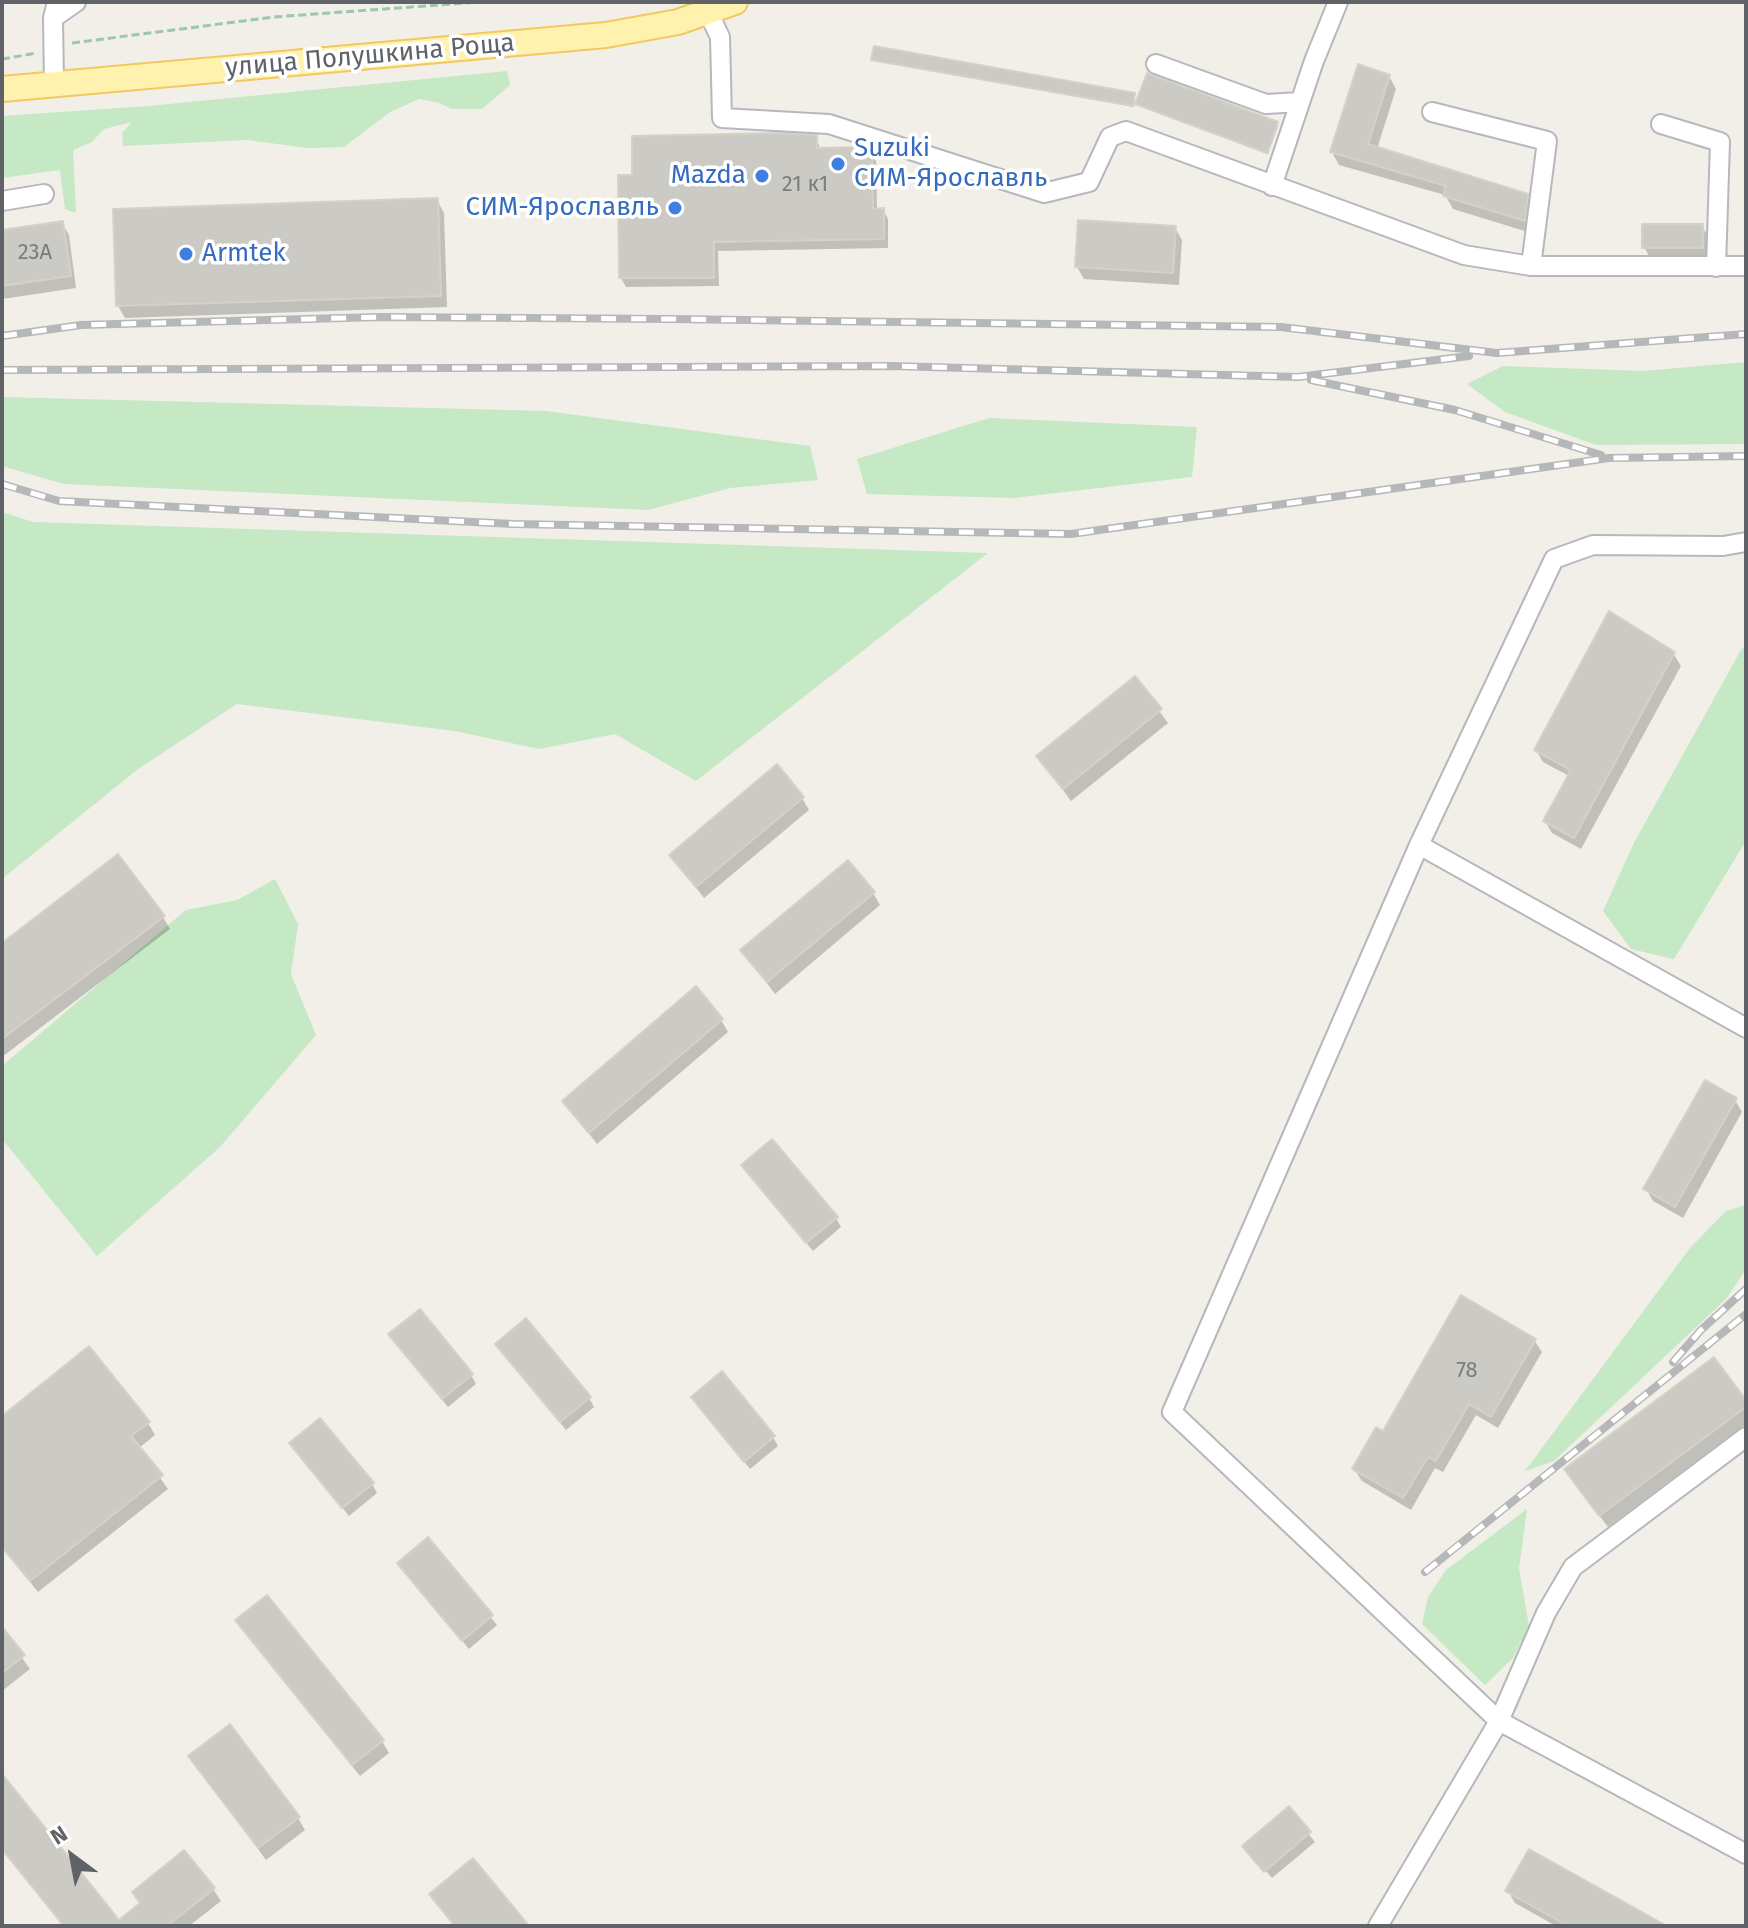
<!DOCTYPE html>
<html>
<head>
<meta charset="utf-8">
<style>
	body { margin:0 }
	#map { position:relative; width:1748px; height:1928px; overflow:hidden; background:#f1efe8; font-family:"Fira Sans",sans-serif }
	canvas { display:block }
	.frame { position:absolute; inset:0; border:4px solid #5f6368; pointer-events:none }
	.north { position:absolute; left:32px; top:1816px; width:80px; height:80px; -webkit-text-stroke:6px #fff; paint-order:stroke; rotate:328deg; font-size:22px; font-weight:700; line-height:32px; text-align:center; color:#5f6368 }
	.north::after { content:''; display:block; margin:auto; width:28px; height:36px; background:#5f6368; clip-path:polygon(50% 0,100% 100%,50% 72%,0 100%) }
</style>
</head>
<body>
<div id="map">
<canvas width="1748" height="1928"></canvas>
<div class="frame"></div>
<div class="north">N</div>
</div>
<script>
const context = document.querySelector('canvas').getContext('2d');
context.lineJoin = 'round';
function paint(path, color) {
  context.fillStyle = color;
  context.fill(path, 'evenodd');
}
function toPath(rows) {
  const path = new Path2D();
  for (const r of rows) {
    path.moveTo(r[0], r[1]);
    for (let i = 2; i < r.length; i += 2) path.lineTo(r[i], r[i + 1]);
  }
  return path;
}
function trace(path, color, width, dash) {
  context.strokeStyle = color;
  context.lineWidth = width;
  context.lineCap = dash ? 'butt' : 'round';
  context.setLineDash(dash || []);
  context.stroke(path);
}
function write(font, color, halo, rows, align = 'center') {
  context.font = font + ' "Fira Sans",sans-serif';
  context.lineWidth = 7;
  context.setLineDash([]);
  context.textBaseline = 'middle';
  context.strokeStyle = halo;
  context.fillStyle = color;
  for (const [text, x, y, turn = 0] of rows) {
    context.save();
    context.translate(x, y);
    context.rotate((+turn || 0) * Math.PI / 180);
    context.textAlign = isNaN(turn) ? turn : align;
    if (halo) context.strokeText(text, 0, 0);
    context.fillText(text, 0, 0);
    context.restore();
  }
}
const green = toPath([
	[507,71,510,85,482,109,451,109,440,103,419,99,390,112,344,147,308,148,247,140,123,146,122,133,132,122,104,129,92,142,73,150,76,213,65,209,60,170,2,178,2,116,148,106],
	[1746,362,1746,444,1596,445,1505,412,1467,384,1503,366,1644,371],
	[2,397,546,411,810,446,818,480,730,488,648,510,64,484,2,466],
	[989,418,1197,427,1192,477,1014,498,867,494,857,459],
	[2,512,33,522,988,553,696,781,615,734,539,749,455,731,237,704,138,769,2,879],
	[1742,648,1746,650,1746,841,1674,959,1631,949,1603,911,1634,843],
	[275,879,298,924,291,974,316,1035,220,1147,97,1256,2,1139,2,1066,186,910,237,900],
	[1746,1205,1746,1269,1726,1299,1554,1461,1525,1471,1690,1248,1726,1211],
	[1527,1509,1519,1568,1529,1626,1513,1658,1485,1685,1422,1624,1428,1597,1446,1570]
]);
const shadow = toPath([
	[874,59,1134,95,1135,97,1134,107],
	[1389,76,1396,89,1377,149,1527,196,1534,209,1531,233,1453,209,1445,195,1339,165,1332,152],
	[1137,104,1277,123,1278,126,1268,154],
	[816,137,821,150,870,152,876,161,877,211,883,210,888,219,888,248,718,251,719,286,626,287,621,278],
	[437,200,444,213,447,307,125,318,118,306],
	[62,223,69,235,76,288,2,299,2,232],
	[1702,226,1707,235,1707,257,1649,256,1644,247],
	[1175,228,1182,240,1179,285,1084,279,1077,267],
	[1673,653,1681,666,1581,849,1552,833,1545,821,1569,776,1543,762,1536,750],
	[1135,679,1168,723,1071,801,1039,757],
	[802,798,809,810,704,898,671,855],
	[873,893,880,905,775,994,742,950],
	[163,917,170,929,2,1057,2,945],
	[721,1020,728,1032,597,1144,564,1101],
	[1735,1100,1742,1112,1683,1218,1653,1201,1646,1189],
	[749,1174,836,1218,841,1227,813,1251],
	[391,1335,471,1375,476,1384,448,1407],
	[1534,1340,1542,1352,1498,1428,1476,1415,1443,1472,1435,1468,1411,1510,1362,1481,1354,1469,1384,1434],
	[497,1345,589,1398,594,1407,566,1430],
	[693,1397,773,1437,778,1446,750,1469],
	[1746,1404,1746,1424,1608,1527,1574,1482],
	[2,1419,148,1423,155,1435,139,1448,168,1489,38,1592,2,1547],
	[292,1444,372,1484,377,1493,349,1516],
	[428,1540,497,1625,469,1649,405,1572],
	[237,1621,382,1741,389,1753,360,1776],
	[2,1630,30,1669,2,1691],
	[190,1756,298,1818,305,1830,266,1860],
	[2,1777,119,1923,213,1889,221,1901,189,1926,63,1926,2,1850],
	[1289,1809,1315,1842,1272,1878,1250,1853],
	[1508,1891,1663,1926,1556,1926,1515,1903]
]);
const building = toPath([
	[874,46,1135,93,1133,106,871,60,874,46],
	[1358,64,1390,75,1368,144,1528,194,1525,221,1443,196,1446,186,1330,152,1358,64],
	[1147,73,1278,122,1267,153,1135,104,1147,73],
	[777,133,817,135,817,148,861,147,872,150,873,209,884,208,884,239,714,242,714,278,619,278,618,175,632,175,632,136,777,133],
	[438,198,441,296,116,306,113,209,438,198],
	[1078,220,1176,226,1173,273,1075,267,1078,220],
	[63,221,71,276,2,286,2,230,63,221],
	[1642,224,1703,224,1703,248,1642,248,1642,224],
	[1609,611,1675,652,1574,838,1543,821,1571,770,1534,750,1609,611],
	[1135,676,1162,709,1063,789,1036,756,1135,676],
	[777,764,804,797,696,887,669,855,777,764],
	[118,854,165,916,2,1039,2,943,118,854],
	[848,860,875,892,767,982,740,950,848,860],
	[696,986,723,1019,589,1133,562,1101,696,986],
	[1705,1080,1737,1098,1675,1207,1643,1189,1705,1080],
	[772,1139,838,1217,806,1243,741,1165,772,1139],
	[1461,1295,1536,1339,1491,1417,1469,1404,1436,1461,1428,1457,1403,1498,1352,1469,1376,1427,1383,1431,1461,1295],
	[420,1309,473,1374,442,1399,388,1334,420,1309],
	[526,1318,591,1397,560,1422,495,1344,526,1318],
	[89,1346,150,1422,131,1436,163,1475,30,1581,2,1547,2,1416,89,1346],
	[1714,1357,1746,1400,1746,1407,1599,1516,1564,1469,1714,1357],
	[722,1371,775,1436,744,1462,691,1397,722,1371],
	[320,1418,374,1483,342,1508,289,1443,320,1418],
	[428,1537,493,1615,462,1641,397,1563,428,1537],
	[267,1595,384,1740,352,1765,235,1620,267,1595],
	[2,1627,25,1655,2,1673,2,1627],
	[230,1724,300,1817,258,1848,188,1756,230,1724],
	[2,1774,119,1920,140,1903,132,1892,184,1850,215,1888,167,1926,64,1926,2,1849,2,1774],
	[1289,1806,1311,1832,1264,1872,1242,1846,1289,1806],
	[1529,1849,1667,1926,1568,1926,1505,1891,1529,1849],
	[473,1858,529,1926,455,1926,429,1894,473,1858]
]);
const path = toPath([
	[72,43,274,17,480,2],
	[2,59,37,53]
]);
const minor = toPath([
	[709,14,720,37,722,118,829,124,1044,193,1089,182,1110,137,1126,131,1464,255,1531,266,1746,266],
	[53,18,76,2],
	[1156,64,1266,104,1300,102],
	[54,85,53,18,57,2],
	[1432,112,1547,141,1531,266],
	[1661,124,1720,142,1716,267],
	[1272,186,1314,61,1338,2],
	[2,201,44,194],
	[1746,542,1723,546,1593,545,1554,559,1419,845,1172,1412,1499,1721,1746,1854],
	[1419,845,1746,1028],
	[1378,1926,1499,1721,1546,1613,1573,1567,1746,1437]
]);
const major = toPath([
	[2,89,606,35,678,22,735,2]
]);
const rail = toPath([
	[2,336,81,325,381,317,670,319,1281,327,1497,353,1746,334],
	[2,370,891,366,1298,377,1469,356],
	[1311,380,1455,410,1601,455],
	[2,484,59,501,513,524,1071,534,1609,458,1746,456],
	[1673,1362,1701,1330,1746,1289],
	[1425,1572,1746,1314]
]);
const markers = [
	[838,164,8,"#3f7fe0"],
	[762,176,8,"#3f7fe0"],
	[675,208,8,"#3f7fe0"],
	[186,254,8,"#3f7fe0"]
];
const numberNames = [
	["21 к1",805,185],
	["23А",35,253],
	["78",1467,1371]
];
const streetNames = [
	["улица Полушкина Роща",370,56,-5]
];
const shopNames = [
	["Suzuki",854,149],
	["СИМ-Ярославль",854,179],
	["Mazda",746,176,"right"],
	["СИМ-Ярославль",659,208,"right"],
	["Armtek",202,254]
];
paint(green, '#c5e8c5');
paint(shadow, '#0003');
paint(building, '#cccac5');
trace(building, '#d6d1c6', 2);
trace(minor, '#b5b8bc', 22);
trace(major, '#f2c960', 28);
trace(path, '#9cc7a9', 3, [8, 4]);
trace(minor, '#fff', 18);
trace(major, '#fff2af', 24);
trace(rail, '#b6b7b8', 8);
trace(rail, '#fff', 5, [15]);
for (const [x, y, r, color] of markers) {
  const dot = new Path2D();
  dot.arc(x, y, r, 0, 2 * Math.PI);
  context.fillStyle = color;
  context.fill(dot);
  trace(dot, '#fff', 3);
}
write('22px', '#7a7d7f', null, numberNames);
write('26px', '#5f6368', '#fff', streetNames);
write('26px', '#366cbe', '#fff', shopNames, 'left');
</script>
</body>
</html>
